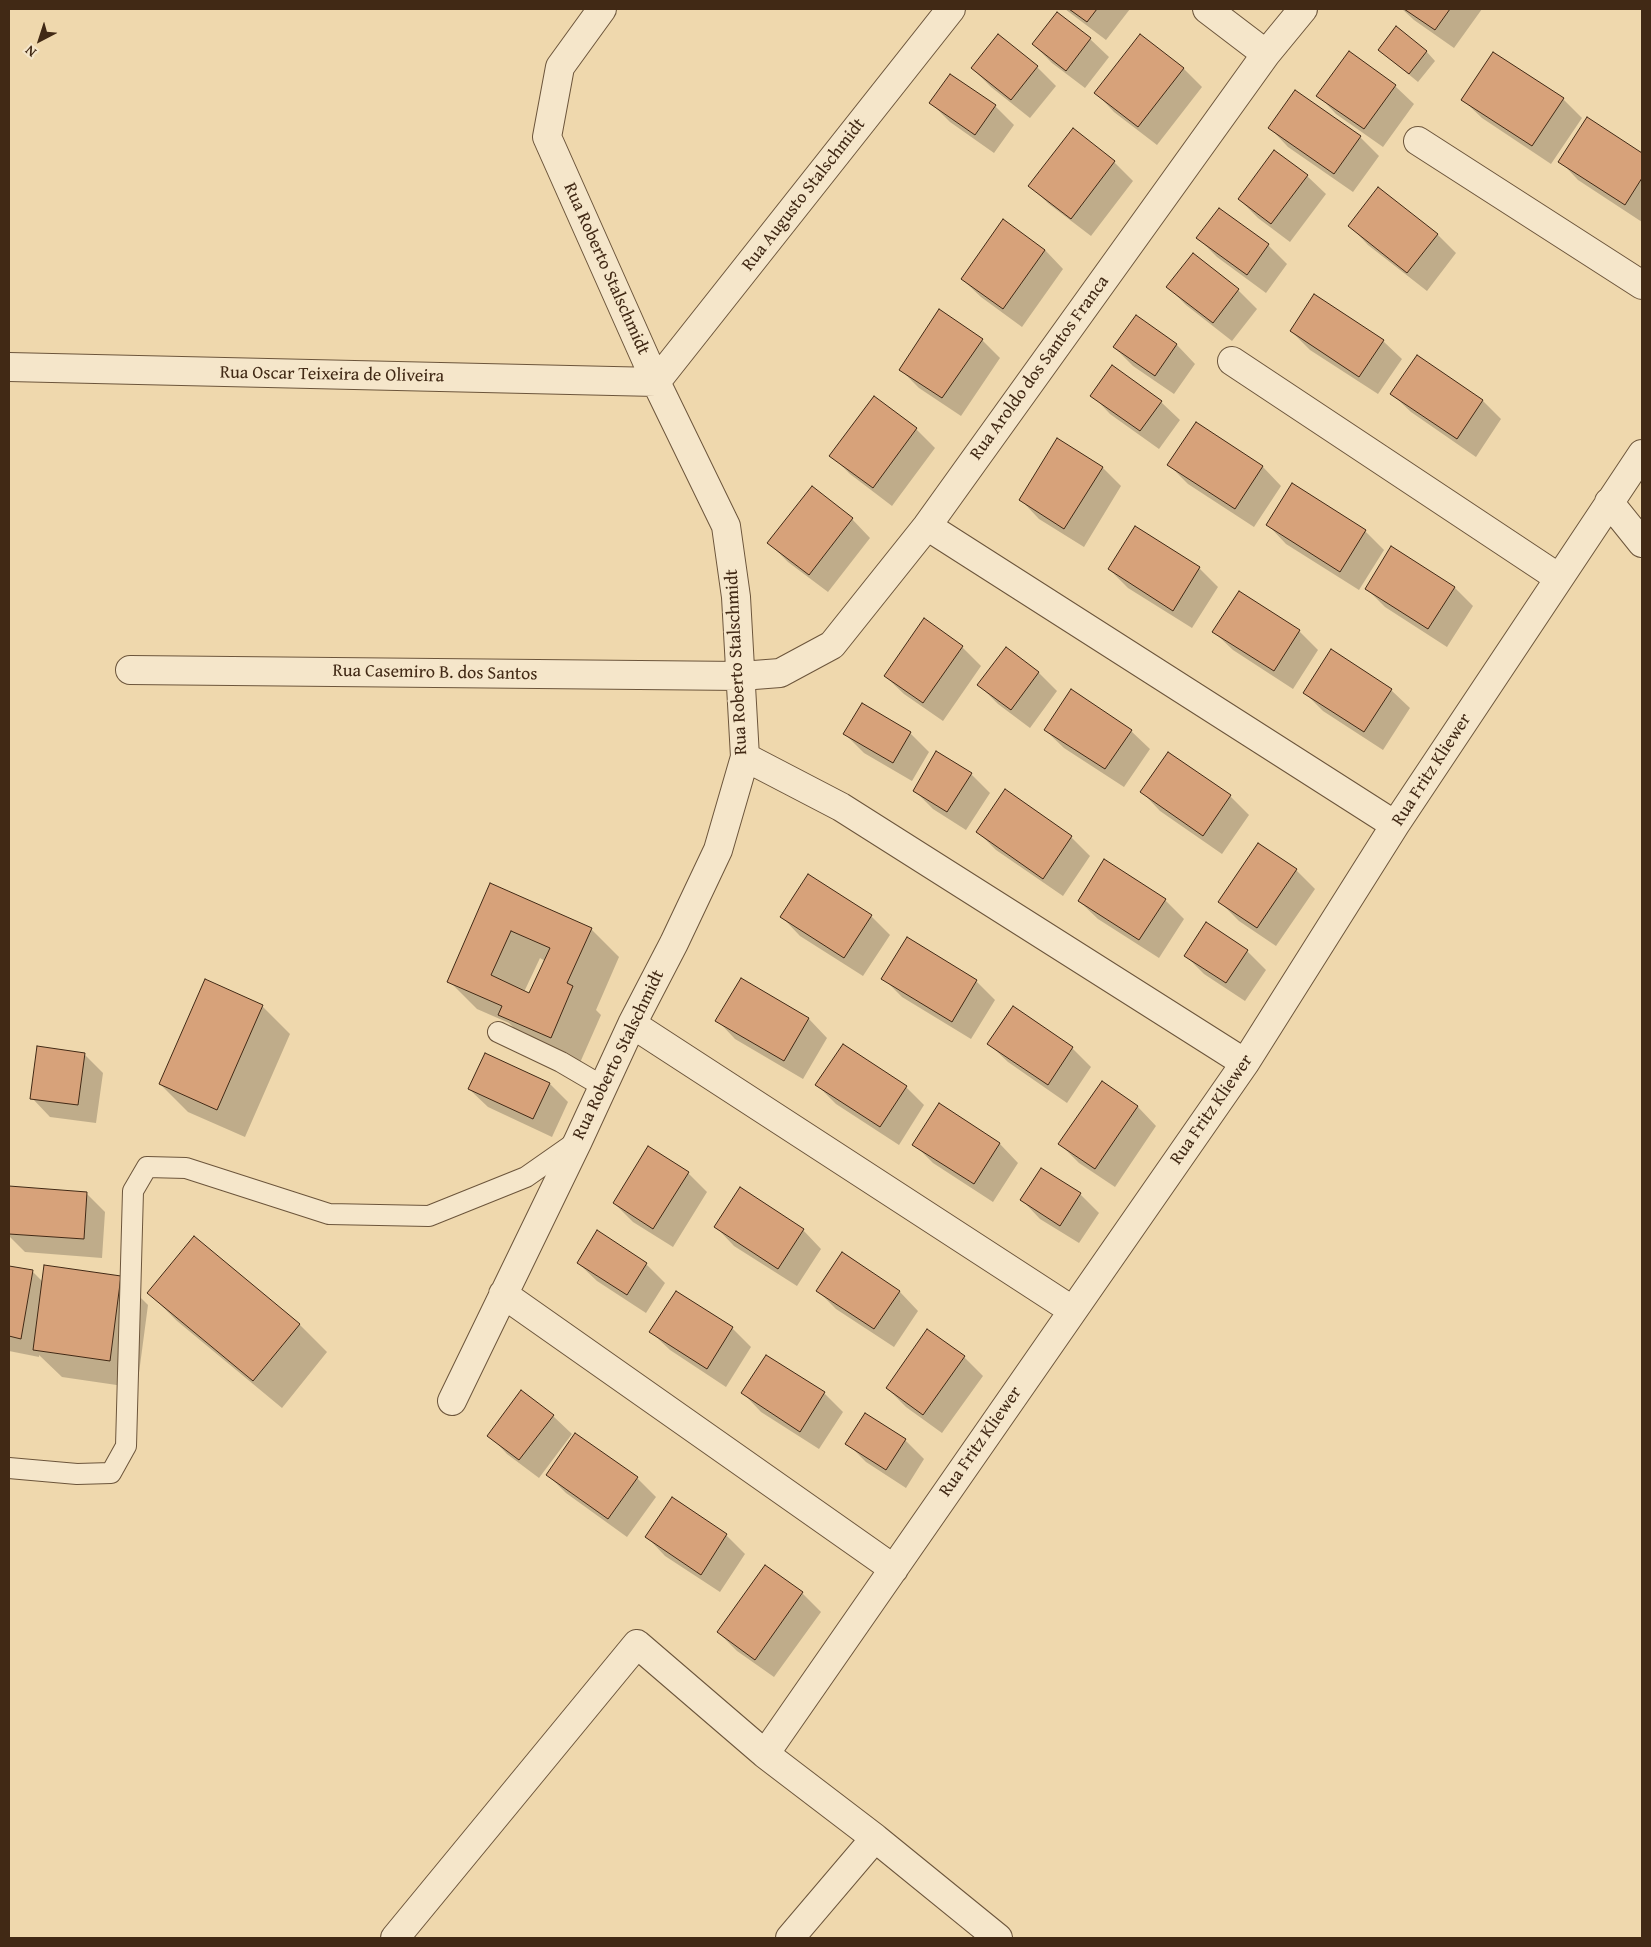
<!DOCTYPE html>
<html>
<head>
<meta charset="utf-8">
<style>
	body { margin:0 }
	#map { position:relative; width:1651px; height:1947px; overflow:hidden; background:#efd8ad; font-family:"Gentium Book Plus",serif }
	canvas { display:block }
	.frame { position:absolute; inset:0; border:10px solid #412915; pointer-events:none }
	.north { position:absolute; left:15px; top:15px; width:50px; height:50px; -webkit-text-stroke:4px #f5e6ca; paint-order:stroke; rotate:220deg; font-size:14px; font-weight:700; line-height:20px; text-align:center; color:#412915 }
	.north::after { content:''; display:block; margin:auto; width:18px; height:22px; background:#412915; clip-path:polygon(50% 0,100% 100%,50% 72%,0 100%) }
</style>
</head>
<body>
<div id="map">
<canvas width="1651" height="1947"></canvas>
<div class="frame"></div>
<div class="north">N</div>
</div>
<script>
const context = document.querySelector('canvas').getContext('2d');
context.lineJoin = 'round';
function paint(path, color) {
  context.fillStyle = color;
  context.fill(path, 'evenodd');
}
function toPath(rows) {
  const path = new Path2D();
  for (const r of rows) {
    path.moveTo(r[0], r[1]);
    for (let i = 2; i < r.length; i += 2) path.lineTo(r[i], r[i + 1]);
  }
  return path;
}
function trace(path, color, width, dash) {
  context.strokeStyle = color;
  context.lineWidth = width;
  context.lineCap = dash ? 'butt' : 'round';
  context.setLineDash(dash || []);
  context.stroke(path);
}
function write(font, color, halo, rows, align = 'center') {
  context.font = font + ' "Gentium Book Plus",serif';
  context.lineWidth = 5;
  context.setLineDash([]);
  context.textBaseline = 'middle';
  context.strokeStyle = halo;
  context.fillStyle = color;
  for (const [text, x, y, turn = 0] of rows) {
    context.save();
    context.translate(x, y);
    context.rotate((+turn || 0) * Math.PI / 180);
    context.textAlign = isNaN(turn) ? turn : align;
    if (halo) context.strokeText(text, 0, 0);
    context.fillText(text, 0, 0);
    context.restore();
  }
}
const shadow = toPath([
	[1065,9,1130,9,1106,40],
	[1402,9,1482,9,1454,48,1414,20],
	[998,36,1037,67,1056,86,1030,118,991,87,972,68],
	[1090,39,1109,57,1085,88,1052,63,1033,44],
	[1379,50,1426,51,1435,61,1418,82],
	[1183,68,1202,87,1157,145,1114,112,1096,93],
	[1395,86,1414,104,1383,147,1336,114,1318,95],
	[1563,99,1582,118,1551,164,1482,118,1463,100],
	[931,103,995,106,1014,125,994,153,950,122],
	[1587,118,1642,154,1642,222,1578,180,1560,161],
	[1270,128,1360,137,1379,156,1353,192,1288,147],
	[1073,130,1114,162,1133,181,1091,236,1049,204,1030,186],
	[1307,176,1326,194,1290,242,1258,218,1239,199],
	[1219,210,1268,245,1287,264,1266,293,1217,257,1198,238],
	[1003,221,1045,250,1063,269,1022,327,981,297,962,279],
	[1350,226,1437,234,1456,253,1427,291,1368,245],
	[1193,255,1238,290,1257,309,1232,341,1186,305,1168,287],
	[1136,316,1177,345,1195,364,1174,394,1133,366,1114,347],
	[1291,331,1383,341,1402,359,1378,394,1310,350],
	[982,340,1000,358,961,416,919,388,901,370],
	[1417,357,1483,401,1501,419,1476,457,1411,412,1392,394],
	[1092,395,1161,402,1180,420,1159,449,1110,414],
	[1197,423,1263,467,1281,486,1254,527,1188,484,1169,465],
	[916,429,935,448,892,506,850,474,831,455],
	[1103,468,1121,486,1084,547,1039,519,1021,500],
	[852,519,870,538,828,592,788,562,769,543],
	[1268,525,1365,531,1384,550,1359,590,1286,544],
	[1199,568,1218,587,1192,628,1128,588,1109,569],
	[1454,587,1473,606,1447,647,1385,607,1366,588],
	[1239,593,1299,631,1318,650,1293,689,1233,650,1214,632],
	[962,647,981,666,943,721,904,694,885,676],
	[1006,649,1039,673,1057,691,1030,728,998,704,979,685],
	[1391,690,1410,708,1383,750,1323,711,1305,693],
	[1045,730,1131,731,1150,749,1124,787,1064,748],
	[910,733,929,752,912,781,864,753,845,734],
	[1169,753,1230,796,1249,815,1222,854,1160,811,1142,792],
	[971,774,990,793,966,830,933,809,914,790],
	[1005,791,1071,837,1090,856,1063,896,996,850,978,832],
	[1105,861,1165,900,1184,919,1159,958,1098,919,1079,901],
	[1296,870,1315,889,1276,946,1239,921,1220,902],
	[491,885,591,929,619,957,596,1010,601,1015,579,1065,528,1042,509,1023,477,1009,449,981],
	[540,958,545,961,530,994,524,992],
	[871,916,890,935,863,976,800,936,782,917],
	[907,938,976,981,995,1000,971,1039,902,997,883,978],
	[1247,951,1266,970,1245,1001,1204,974,1186,956],
	[741,980,809,1019,827,1038,803,1079,735,1039,717,1020],
	[206,981,262,1006,290,1034,245,1137,188,1112,160,1084],
	[989,1044,1072,1048,1091,1067,1067,1103,1008,1062],
	[84,1054,103,1073,96,1123,50,1117,32,1098],
	[1102,1083,1138,1107,1156,1126,1115,1187,1079,1163,1060,1144],
	[550,1084,568,1102,552,1137,488,1107,469,1089],
	[817,1085,906,1087,924,1105,899,1145,836,1104],
	[939,1105,1000,1144,1018,1163,993,1202,933,1163,914,1144],
	[648,1148,688,1173,707,1192,673,1247,633,1222,614,1203],
	[1041,1169,1080,1194,1099,1213,1079,1243,1040,1219,1022,1200],
	[9,1188,86,1193,105,1212,102,1258,25,1252,9,1236],
	[716,1227,803,1230,821,1249,797,1286,734,1246],
	[598,1232,646,1264,665,1283,646,1313,597,1281,578,1263],
	[842,1254,900,1292,918,1311,894,1347,836,1309,818,1291],
	[9,1267,32,1271,43,1282,120,1277,148,1305,137,1388,62,1377,39,1355,39,1357,9,1351],
	[676,1292,732,1328,751,1347,726,1387,670,1350,651,1332],
	[149,1293,299,1324,327,1352,282,1408,177,1321],
	[928,1331,964,1357,983,1376,942,1433,906,1407,887,1388],
	[766,1357,824,1393,843,1412,819,1449,761,1412,743,1393],
	[553,1416,572,1434,539,1478,507,1454,489,1435],
	[905,1440,924,1459,906,1488,866,1462,847,1443],
	[548,1475,637,1478,656,1497,627,1537,566,1493],
	[672,1499,726,1535,745,1554,720,1592,665,1556,647,1537],
	[766,1566,802,1593,821,1612,774,1677,737,1651,718,1632]
]);
const building = toPath([
	[1069,9,1097,9,1087,22,1069,9],
	[1404,9,1450,9,1435,30,1404,9],
	[1057,12,1091,38,1066,71,1032,44,1057,12],
	[1396,26,1427,51,1409,74,1378,50,1396,26],
	[998,34,1038,66,1011,100,971,68,998,34],
	[1140,34,1184,68,1138,127,1094,93,1140,34],
	[1349,51,1396,85,1364,129,1316,96,1349,51],
	[1493,52,1564,98,1532,146,1461,100,1493,52],
	[950,74,996,105,975,135,929,103,950,74],
	[1295,90,1361,136,1334,174,1268,128,1295,90],
	[1587,117,1642,153,1642,178,1625,205,1558,162,1587,117],
	[1073,128,1115,161,1071,219,1028,186,1073,128],
	[1274,150,1308,175,1271,224,1238,199,1274,150],
	[1378,187,1438,234,1407,273,1348,226,1378,187],
	[1219,208,1269,244,1247,275,1196,238,1219,208],
	[1003,219,1045,250,1003,309,961,279,1003,219],
	[1193,253,1239,289,1213,323,1166,287,1193,253],
	[1314,294,1384,340,1359,377,1290,331,1314,294],
	[939,309,983,339,942,398,899,370,939,309],
	[1136,315,1177,344,1155,376,1113,347,1136,315],
	[1417,355,1483,400,1457,439,1390,394,1417,355],
	[1112,365,1162,401,1140,431,1090,396,1112,365],
	[874,396,917,428,873,488,829,456,874,396],
	[1196,422,1263,466,1235,509,1167,465,1196,422],
	[1057,438,1103,467,1064,529,1019,500,1057,438],
	[1292,483,1366,530,1340,572,1266,525,1292,483],
	[812,486,853,518,809,575,767,543,812,486],
	[1135,526,1200,567,1173,611,1108,569,1135,526],
	[1391,546,1455,587,1428,629,1365,589,1391,546],
	[1239,591,1300,630,1274,671,1212,632,1239,591],
	[924,618,963,646,923,703,884,676,924,618],
	[1006,647,1039,672,1011,710,977,685,1006,647],
	[1331,649,1392,689,1364,732,1303,693,1331,649],
	[1071,689,1132,730,1105,769,1044,730,1071,689],
	[862,703,911,732,893,763,843,734,862,703],
	[936,751,972,773,947,812,913,791,936,751],
	[1168,752,1231,795,1203,836,1140,792,1168,752],
	[1005,789,1072,836,1043,879,976,832,1005,789],
	[1258,843,1297,869,1257,928,1218,902,1258,843],
	[1104,859,1166,899,1139,940,1078,901,1104,859],
	[808,874,872,915,844,958,780,917,808,874],
	[490,883,592,928,567,983,573,986,551,1038,498,1015,502,1006,447,982,490,883],
	[511,931,550,948,529,993,491,975,511,931],
	[1206,922,1248,950,1226,983,1184,956,1206,922],
	[907,937,977,980,952,1022,881,979,907,937],
	[741,978,809,1018,784,1061,715,1021,741,978],
	[205,979,263,1005,217,1110,159,1084,205,979],
	[1013,1006,1073,1047,1048,1085,987,1044,1013,1006],
	[843,1044,907,1086,880,1127,815,1085,843,1044],
	[37,1046,85,1053,78,1105,30,1099,37,1046],
	[485,1053,550,1083,533,1119,468,1089,485,1053],
	[1102,1081,1138,1106,1095,1169,1058,1144,1102,1081],
	[939,1103,1000,1143,974,1184,912,1145,939,1103],
	[648,1146,689,1172,653,1229,613,1203,648,1146],
	[1041,1168,1081,1193,1060,1226,1020,1200,1041,1168],
	[9,1186,87,1192,84,1239,9,1234,9,1186],
	[740,1187,804,1229,778,1269,714,1227,740,1187],
	[597,1230,647,1263,627,1295,577,1263,597,1230],
	[194,1236,300,1324,253,1381,147,1293,194,1236],
	[842,1252,900,1291,874,1329,816,1291,842,1252],
	[44,1265,121,1276,110,1361,33,1350,44,1265],
	[9,1266,33,1270,21,1339,9,1336,9,1266],
	[676,1291,733,1327,707,1369,649,1332,676,1291],
	[927,1329,965,1356,923,1415,886,1388,927,1329],
	[766,1355,825,1392,800,1432,741,1393,766,1355],
	[521,1390,554,1415,519,1460,487,1436,521,1390],
	[865,1413,906,1439,886,1470,845,1444,865,1413],
	[575,1433,638,1477,608,1519,546,1475,575,1433],
	[672,1497,727,1534,701,1575,645,1537,672,1497],
	[765,1565,803,1592,755,1660,717,1632,765,1565]
]);
const service = toPath([
	[498,1032,561,1062,602,1086],
	[9,1468,77,1474,111,1473,126,1446,133,1191,147,1167,186,1168,329,1214,429,1216,526,1177,576,1142]
]);
const minor = toPath([
	[1207,9,1266,54],
	[1418,141,1642,285],
	[1232,361,1559,578],
	[9,367,656,382,951,9],
	[1609,502,1642,543],
	[927,526,1395,825],
	[130,670,741,676,780,673,832,645,927,526,1266,54,1303,9],
	[745,757,841,807,1245,1063],
	[632,1024,1072,1310],
	[503,1294,894,1569],
	[452,1401,578,1141,632,1024,674,943,718,850,745,757,736,597,726,526,656,382,547,137,560,67,602,9],
	[765,1754,1245,1063,1395,825,1642,454],
	[395,1938,637,1644,765,1754,875,1838,998,1938],
	[790,1938,875,1838]
]);
const streetNames = [
	["Rua Augusto Stalschmidt",804,195,-52],
	["Rua Roberto Stalschmidt",606,269,66],
	["Rua Aroldo dos Santos Franca",1040,368,-54],
	["Rua Oscar Teixeira de Oliveira",332,375,1],
	["Rua Roberto Stalschmidt",737,662,-93],
	["Rua Casemiro B. dos Santos",435,673,1],
	["Rua Fritz Kliewer",1432,770,-57],
	["Rua Roberto Stalschmidt",619,1055,-64],
	["Rua Fritz Kliewer",1212,1110,-55],
	["Rua Fritz Kliewer",981,1442,-55]
];
paint(shadow, '#0003');
paint(building, '#d7a27a');
trace(building, '#412915', 1);
trace(service, '#6c553b', 22);
trace(minor, '#6c553b', 30);
trace(service, '#f5e6ca', 20);
trace(minor, '#f5e6ca', 28);
write('18px', '#412915', '#f5e6ca', streetNames);
</script>
</body>
</html>
